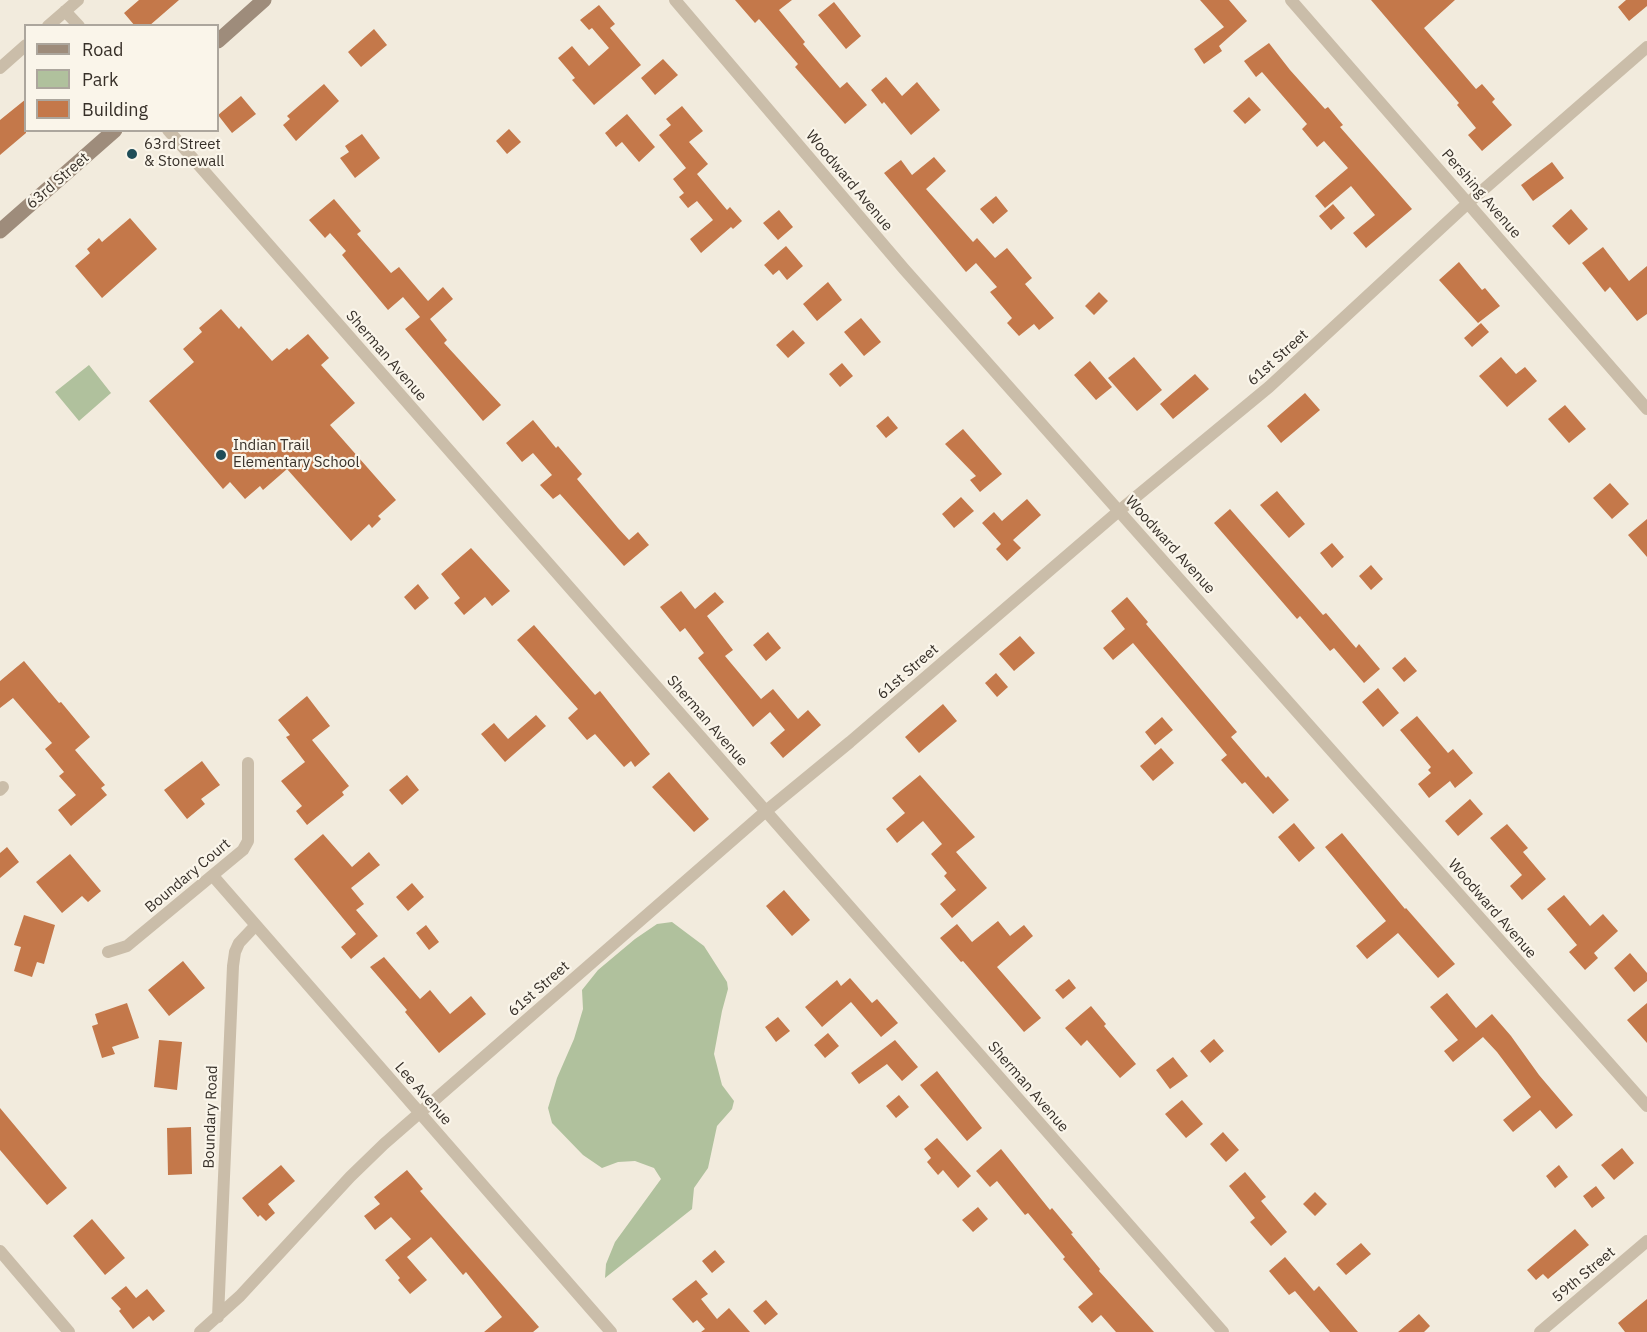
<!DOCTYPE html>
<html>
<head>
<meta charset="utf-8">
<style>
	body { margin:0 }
	#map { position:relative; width:1647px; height:1332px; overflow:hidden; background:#f2ebdd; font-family:"IBM Plex Sans",sans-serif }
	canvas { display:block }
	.legend { position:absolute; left:24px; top:24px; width:195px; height:108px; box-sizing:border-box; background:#faf5ea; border:2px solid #aca69d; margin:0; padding:8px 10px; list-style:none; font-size:18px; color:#373029 }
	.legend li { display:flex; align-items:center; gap:12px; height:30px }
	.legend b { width:30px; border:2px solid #aca69d }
</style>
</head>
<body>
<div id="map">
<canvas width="1647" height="1332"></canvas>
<ul class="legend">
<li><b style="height:8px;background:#9e8c7b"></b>Road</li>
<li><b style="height:16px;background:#b0c19d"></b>Park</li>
<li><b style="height:16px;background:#c4784a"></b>Building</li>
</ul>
</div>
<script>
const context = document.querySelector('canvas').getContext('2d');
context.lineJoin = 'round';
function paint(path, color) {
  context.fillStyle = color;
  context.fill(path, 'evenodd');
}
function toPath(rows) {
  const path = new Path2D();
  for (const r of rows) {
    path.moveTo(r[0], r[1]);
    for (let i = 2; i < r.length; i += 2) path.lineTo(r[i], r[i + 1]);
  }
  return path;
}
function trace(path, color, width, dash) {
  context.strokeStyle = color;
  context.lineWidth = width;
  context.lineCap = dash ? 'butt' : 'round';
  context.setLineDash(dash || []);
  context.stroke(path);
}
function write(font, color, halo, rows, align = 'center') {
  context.font = font + ' "IBM Plex Sans",sans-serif';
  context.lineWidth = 4.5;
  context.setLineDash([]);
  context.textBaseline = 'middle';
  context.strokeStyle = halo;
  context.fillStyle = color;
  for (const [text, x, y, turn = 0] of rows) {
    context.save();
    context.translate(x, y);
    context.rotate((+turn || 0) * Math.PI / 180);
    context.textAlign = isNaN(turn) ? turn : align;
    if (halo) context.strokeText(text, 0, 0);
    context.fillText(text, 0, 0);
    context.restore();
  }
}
const green = toPath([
	[89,365,111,393,79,421,55,392],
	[672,922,704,946,727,982,728,989,722,1011,714,1054,722,1085,734,1101,732,1109,717,1126,708,1168,694,1188,692,1209,605,1278,606,1264,615,1242,661,1179,654,1168,635,1161,618,1162,602,1168,583,1155,552,1123,548,1108,557,1078,574,1039,583,1009,582,990,598,970,635,939,657,924]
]);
const building = toPath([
	[139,0,179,0,149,26,135,26,124,13],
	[735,0,792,0,779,10,805,42,803,44,840,88,847,82,867,105,845,124,795,67,798,64,759,19,755,23],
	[1200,0,1229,0,1247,21,1219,46,1222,51,1204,64,1194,49,1224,27],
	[1371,0,1455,0,1424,28,1476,89,1482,84,1495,99,1492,102,1512,125,1482,151,1468,135,1476,128,1457,105,1459,103],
	[1626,0,1647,0,1647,6,1629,21,1618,7],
	[834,2,861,36,846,49,818,15],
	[599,5,615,24,610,28,641,65,594,105,572,80,575,78,558,58,572,46,589,66,609,48,592,28,589,30,580,20],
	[374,29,387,45,361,67,348,52],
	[1269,43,1290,70,1325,109,1328,107,1343,125,1340,127,1412,209,1366,248,1353,233,1375,215,1351,186,1325,208,1315,196,1348,168,1324,141,1317,147,1302,129,1307,124,1262,72,1256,77,1244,61],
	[663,59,678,75,655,95,641,78],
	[886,77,902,96,917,82,940,110,911,135,884,102,882,104,871,90],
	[324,84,339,101,296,141,283,125,290,119,287,116],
	[241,96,256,114,232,133,218,115],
	[1249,97,1261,110,1245,124,1233,111],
	[26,99,26,133,0,155,0,120],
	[682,106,703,131,689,142,708,164,697,174,727,210,730,207,742,221,733,229,731,227,701,253,690,239,713,220,697,201,688,208,679,197,684,193,673,179,686,168,659,135,671,125,666,119],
	[627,114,655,147,639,162,622,142,616,147,605,133],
	[509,129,521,142,507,154,496,141],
	[362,134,380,158,355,178,340,158,349,152,345,146],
	[934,157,946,171,926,189,973,242,977,238,995,258,1007,248,1032,278,1025,284,1054,318,1039,330,1034,324,1019,336,1007,323,1012,318,990,292,997,287,976,263,966,272,884,173,901,160,912,175],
	[1552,162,1564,178,1533,201,1521,185],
	[996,196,1008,211,993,224,980,209],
	[334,199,361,231,357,234,391,273,399,267,428,301,443,287,453,299,430,319,447,340,444,343,501,405,483,421,405,329,420,317,403,297,388,310,342,255,346,251,330,233,325,238,309,220],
	[1333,204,1345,218,1331,230,1319,216],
	[1571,209,1588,229,1569,245,1552,226],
	[779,210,793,227,778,240,763,223],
	[130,218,157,249,102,298,75,266,90,253,87,249,99,238,102,242],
	[786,246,803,266,787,280,779,270,773,275,764,265],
	[1603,247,1629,281,1647,266,1647,314,1637,321,1610,287,1605,292,1582,263],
	[1459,262,1482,290,1485,288,1500,306,1478,323,1439,280],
	[828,282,842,300,817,321,803,304],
	[1099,292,1108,301,1094,315,1085,306],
	[221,309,239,329,241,326,272,361,287,348,289,350,308,334,329,358,321,365,355,403,330,425,396,500,378,516,381,519,372,528,369,524,351,541,287,469,263,490,260,486,245,499,230,482,223,489,149,401,194,362,183,349,202,332,199,328],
	[861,318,881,342,864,356,844,332],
	[1481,323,1489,332,1472,347,1464,338],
	[793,330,805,343,788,358,776,345],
	[1134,357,1162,390,1137,411,1108,378],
	[1501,357,1516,374,1525,367,1537,381,1507,407,1479,376],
	[1090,361,1112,387,1096,400,1074,375],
	[842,363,853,376,840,387,829,374],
	[1195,374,1209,389,1173,419,1160,404],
	[1305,393,1320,410,1281,443,1267,426],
	[1565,405,1586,429,1569,443,1548,419],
	[888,416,898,428,886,438,876,426],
	[533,420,556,448,558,446,582,474,577,479,618,528,629,540,638,532,649,545,624,566,560,494,553,499,540,485,552,475,533,453,522,462,506,443],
	[963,429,1002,474,980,492,970,480,976,476,945,444],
	[1610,483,1629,504,1612,519,1593,498],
	[1277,491,1305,524,1289,538,1260,505],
	[961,497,974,511,954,528,942,514],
	[1027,499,1041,515,1013,540,1021,548,1007,561,996,549,1001,544,982,523,994,512,1002,521],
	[1230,509,1323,615,1326,613,1356,648,1359,644,1380,669,1364,683,1334,648,1330,651,1300,616,1297,619,1214,523],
	[1647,519,1647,557,1628,535],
	[1332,543,1344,557,1332,568,1320,553],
	[471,548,510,591,492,606,485,597,464,615,454,603,460,598,441,574],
	[1371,565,1383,579,1371,590,1359,576],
	[418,584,429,598,415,610,404,597],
	[681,591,695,609,715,592,724,602,707,616,733,650,725,656,761,699,773,689,798,719,808,710,821,725,783,758,770,743,785,730,770,712,753,727,698,658,704,653,685,628,680,632,660,607],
	[1127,597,1148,622,1146,624,1237,732,1231,737,1266,778,1268,776,1289,800,1273,814,1245,782,1242,784,1221,760,1227,755,1133,643,1113,660,1103,648,1125,629,1111,611],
	[534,625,595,695,600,691,650,754,635,767,631,761,624,767,595,734,587,740,568,718,578,709,517,640],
	[768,632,781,648,766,661,753,645],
	[1020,636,1035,653,1014,671,999,654],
	[1405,657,1417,671,1404,682,1392,668],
	[24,661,59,703,61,702,90,737,75,750,105,785,101,788,107,795,71,826,58,810,76,795,59,776,64,772,45,749,52,743,13,698,0,708,0,681],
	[996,673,1008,687,997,697,985,683],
	[1378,688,1399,713,1383,727,1362,702],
	[307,696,330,726,312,740,349,786,342,792,344,795,307,825,296,811,302,806,281,781,305,762,286,737,290,735,278,720],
	[943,704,957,721,919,753,905,737],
	[536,715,546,726,505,762,481,734,494,723,508,739],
	[1417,716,1448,753,1453,749,1473,773,1455,788,1450,781,1429,798,1418,784,1431,773,1428,770,1431,767,1400,730],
	[1162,717,1173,730,1155,745,1145,732],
	[1161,748,1174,763,1153,781,1140,766],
	[202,761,220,785,201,799,205,804,187,819,164,790],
	[669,772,709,819,694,832,652,787],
	[407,775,419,790,402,805,389,790],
	[920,775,975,837,956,852,987,888,952,918,940,904,956,890,944,876,947,873,931,854,942,844,923,821,897,843,886,829,905,813,892,798],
	[1470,799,1483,814,1458,836,1445,821],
	[1294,823,1315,848,1299,862,1278,837],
	[1507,824,1528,848,1523,852,1546,879,1522,900,1510,886,1522,875,1490,838],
	[1342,833,1405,909,1406,908,1455,964,1438,978,1398,933,1367,959,1356,946,1386,921,1325,847],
	[323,834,352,867,369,852,380,865,351,888,364,904,356,910,378,936,351,959,341,947,356,934,294,859],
	[7,847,19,862,0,878,0,853],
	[70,854,101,891,88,902,82,896,62,913,36,882],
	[412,883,424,897,408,911,396,897],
	[784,890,810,920,792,936,766,906],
	[1564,895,1590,926,1603,914,1618,931,1594,953,1598,958,1585,970,1569,952,1577,945,1547,909],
	[24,915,55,925,44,964,37,962,32,977,14,971,21,947,14,945],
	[998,921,1010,936,1024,925,1033,936,997,967,1041,1018,1024,1032,963,961,961,962,940,938,957,924,972,942],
	[426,925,439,942,429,950,416,933],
	[1630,953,1647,973,1647,981,1634,992,1614,968],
	[384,957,420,999,430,990,450,1014,471,996,486,1014,439,1053,405,1012,407,1010,370,967],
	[183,961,205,988,169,1016,148,990],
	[850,978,872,1003,877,999,898,1023,881,1037,851,1002,822,1027,805,1007,837,980,841,986],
	[1069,979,1076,988,1063,999,1055,990],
	[1447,993,1476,1028,1492,1014,1511,1036,1539,1075,1573,1115,1556,1129,1540,1110,1513,1132,1503,1120,1531,1097,1497,1052,1483,1037,1453,1062,1444,1051,1458,1040,1430,1007],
	[127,1003,139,1038,112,1047,115,1054,102,1058,92,1026,98,1024,95,1014],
	[1647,1003,1647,1043,1627,1020],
	[1091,1006,1106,1024,1104,1026,1136,1064,1120,1078,1087,1040,1081,1046,1065,1028],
	[778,1017,790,1031,776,1042,765,1027],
	[828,1033,839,1046,825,1058,814,1045],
	[1214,1039,1224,1051,1210,1063,1200,1051],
	[159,1040,182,1042,177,1090,154,1087],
	[895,1040,918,1067,902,1081,887,1064,859,1084,851,1073],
	[1173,1057,1188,1076,1170,1089,1156,1070],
	[937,1071,982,1128,967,1141,920,1085],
	[899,1095,909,1107,896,1118,886,1106],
	[1182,1100,1203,1124,1186,1138,1165,1114],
	[0,1108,67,1188,47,1205,0,1150],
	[191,1127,192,1174,168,1175,167,1128],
	[1223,1132,1239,1150,1226,1162,1210,1144],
	[937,1138,971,1176,958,1188,943,1170,938,1175,927,1162,931,1158,924,1149],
	[1622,1148,1634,1163,1614,1180,1601,1165],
	[1001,1149,1050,1210,1052,1208,1073,1233,1071,1234,1100,1269,1099,1271,1154,1332,1116,1332,1101,1315,1092,1323,1078,1307,1093,1294,1063,1259,1065,1257,1028,1213,1025,1215,997,1181,990,1187,976,1171],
	[281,1165,295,1181,268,1204,275,1213,266,1221,260,1215,258,1217,242,1198],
	[1559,1165,1568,1177,1555,1188,1546,1176],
	[407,1170,423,1189,420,1191,539,1327,533,1332,484,1332,502,1317,466,1272,463,1275,431,1237,407,1257,427,1280,410,1294,398,1280,400,1278,385,1260,411,1239,391,1217,375,1230,364,1216,380,1204,374,1197],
	[1245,1172,1266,1197,1261,1201,1287,1232,1271,1246,1250,1222,1255,1218,1229,1186],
	[1596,1186,1605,1198,1592,1208,1583,1196],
	[1315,1192,1327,1204,1315,1216,1303,1204],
	[978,1207,988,1219,973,1232,962,1220],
	[92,1219,125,1258,105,1275,73,1236],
	[1575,1229,1589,1245,1548,1279,1543,1274,1536,1280,1527,1270],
	[1361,1243,1371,1254,1346,1275,1336,1264],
	[715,1250,725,1262,712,1273,702,1261],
	[1285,1257,1314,1291,1319,1286,1358,1332,1330,1332,1295,1291,1289,1295,1269,1271],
	[696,1280,708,1294,701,1299,717,1319,729,1308,750,1332,701,1332,705,1329,697,1320,693,1323,672,1299],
	[126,1286,136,1298,147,1289,165,1311,153,1321,149,1316,133,1329,119,1311,121,1309,111,1298],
	[1647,1299,1647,1332,1625,1332,1618,1323],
	[766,1300,778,1314,765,1325,753,1311],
	[1419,1314,1430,1326,1424,1332,1398,1332]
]);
const street = toPath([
	[675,0,904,269,1647,1106],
	[1291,0,1647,409],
	[65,11,79,26],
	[48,26,78,0],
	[0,68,26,45],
	[168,130,1223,1332],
	[0,790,3,787],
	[213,876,611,1332],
	[108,952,127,946,243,850,248,841,248,763],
	[0,1251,69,1332],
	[218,1317,233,966,235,952,239,943,255,926],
	[200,1332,240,1296,350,1177,384,1144,766,811,850,742,1120,510,1269,387,1468,203,1647,47],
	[1540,1332,1647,1241]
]);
const secondary = toPath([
	[218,41,264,0],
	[0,231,115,130]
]);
const markers = [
	[132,154,6,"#1f4d58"],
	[221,455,6,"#1f4d58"]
];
const poiNames = [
	["63rd Street",144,145],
	["& Stonewall",144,162],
	["Indian Trail",233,446],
	["Elementary School",233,463]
];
const streetNames = [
	["63rd Street",58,181,-41],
	["Woodward Avenue",849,181,50],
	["Pershing Avenue",1481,194,49],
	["Sherman Avenue",386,356,49],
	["61st Street",1278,358,-42],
	["Woodward Avenue",1170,545,48],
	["61st Street",908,672,-41],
	["Sherman Avenue",707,721,49],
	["Boundary Court",188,876,-40],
	["Woodward Avenue",1492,909,49],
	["61st Street",539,989,-41],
	["Sherman Avenue",1028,1087,49],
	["Lee Avenue",423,1094,49],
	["Boundary Road",211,1117,-88],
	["59th Street",1584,1275,-40]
];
paint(green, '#b0c19d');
paint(building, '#c4784a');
trace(street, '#cabda9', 12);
trace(secondary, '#9e8c7b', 15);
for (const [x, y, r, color] of markers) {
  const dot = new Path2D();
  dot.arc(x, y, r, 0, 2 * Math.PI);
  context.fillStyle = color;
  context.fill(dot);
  trace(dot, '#faf5ea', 2);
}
write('15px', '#373029', '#faf5ea', poiNames, 'left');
write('15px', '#373029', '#faf5ea', streetNames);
</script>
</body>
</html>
